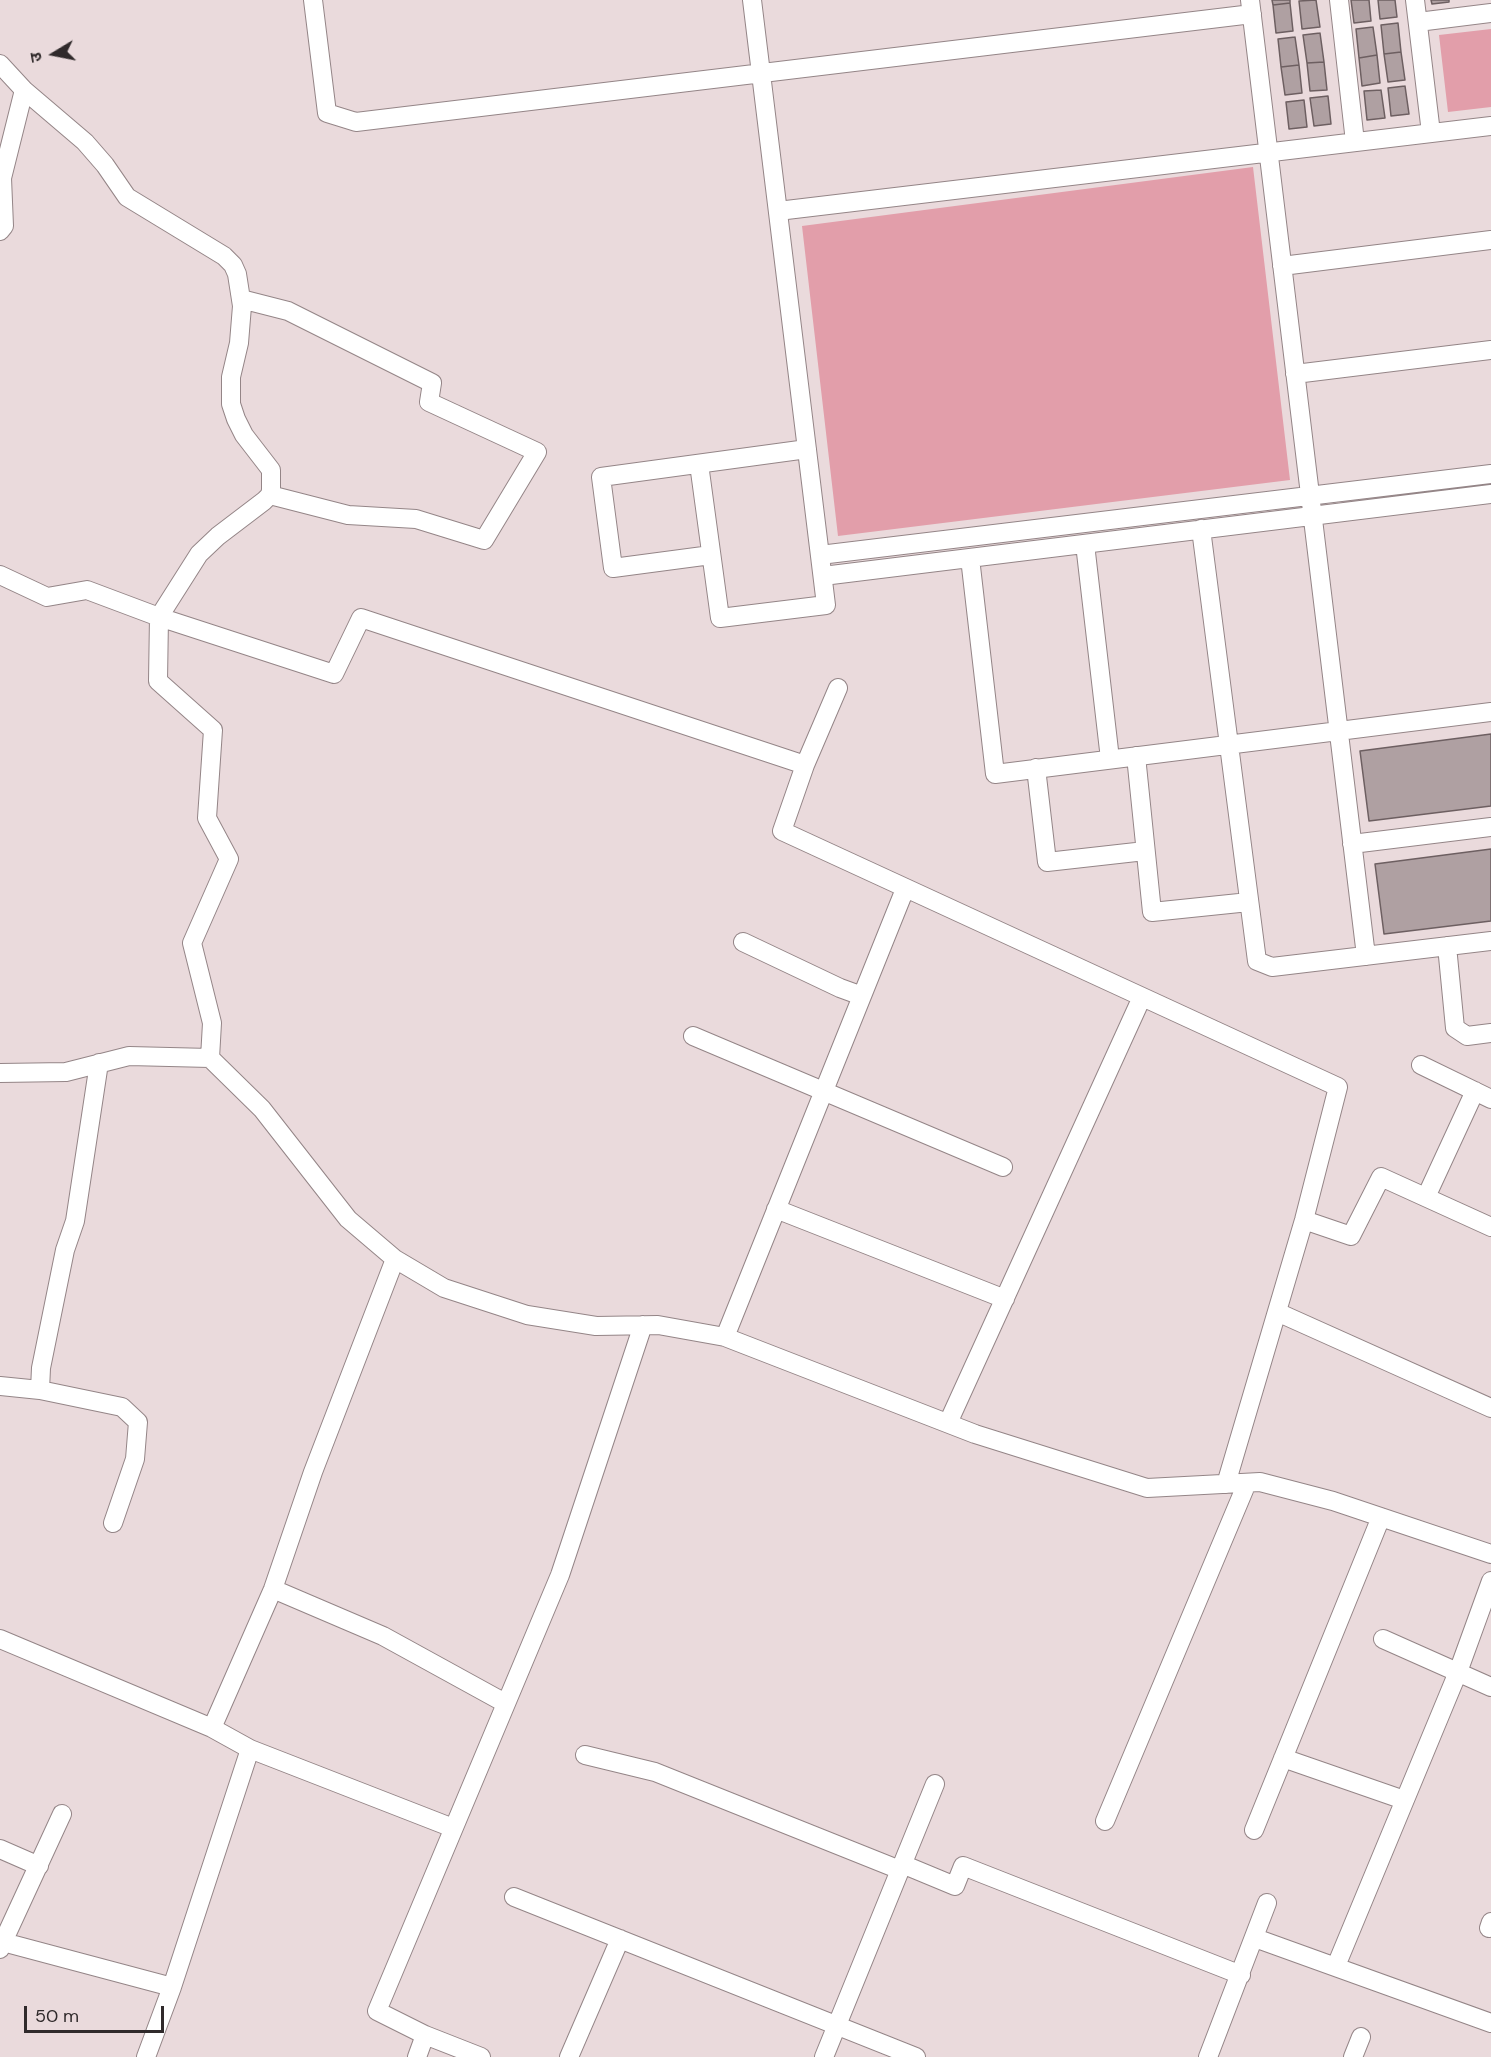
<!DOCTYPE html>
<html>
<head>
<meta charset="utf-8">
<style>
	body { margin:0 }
	#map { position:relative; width:1491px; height:2057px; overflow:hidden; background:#eadadc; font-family:"DM Sans","Noto Sans Devanagari",sans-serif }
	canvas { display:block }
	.north { position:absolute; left:24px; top:24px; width:60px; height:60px; -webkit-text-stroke:4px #eadadc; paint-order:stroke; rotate:260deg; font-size:16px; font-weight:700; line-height:24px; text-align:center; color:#302a2b }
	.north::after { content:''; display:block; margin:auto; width:21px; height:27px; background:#302a2b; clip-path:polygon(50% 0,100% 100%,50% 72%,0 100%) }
	.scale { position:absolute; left:24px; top:2006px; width:140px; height:27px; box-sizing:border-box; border:3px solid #302a2b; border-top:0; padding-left:8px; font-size:18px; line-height:21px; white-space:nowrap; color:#302a2b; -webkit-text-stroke:4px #eadadc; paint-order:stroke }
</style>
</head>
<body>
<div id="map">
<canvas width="1491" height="2057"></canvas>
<div class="north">उ</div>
<div class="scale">50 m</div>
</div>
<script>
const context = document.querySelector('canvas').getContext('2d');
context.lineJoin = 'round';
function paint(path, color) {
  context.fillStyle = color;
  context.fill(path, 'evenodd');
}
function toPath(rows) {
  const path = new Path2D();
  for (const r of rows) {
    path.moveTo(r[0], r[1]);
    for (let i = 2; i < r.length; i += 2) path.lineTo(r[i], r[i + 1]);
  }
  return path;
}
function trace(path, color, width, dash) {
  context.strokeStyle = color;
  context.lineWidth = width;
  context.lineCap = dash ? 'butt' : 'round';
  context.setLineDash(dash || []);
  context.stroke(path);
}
const green = toPath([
	[1491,29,1491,107,1448,112,1439,35],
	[1253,167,1290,480,838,536,802,226]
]);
const building = toPath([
	[1272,0,1290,0,1290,3,1273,5,1272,0],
	[1316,0,1320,27,1302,29,1299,1,1316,0],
	[1351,0,1369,0,1371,21,1354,23,1351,0],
	[1378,0,1395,0,1397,17,1380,19,1378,0],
	[1431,0,1449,0,1449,2,1432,4,1431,0],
	[1290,3,1293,31,1276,33,1273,5,1290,3],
	[1398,23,1401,52,1384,54,1381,25,1398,23],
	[1373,27,1377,55,1359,58,1356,29,1373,27],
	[1320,33,1324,62,1307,63,1303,35,1320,33],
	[1295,37,1299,65,1281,67,1278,39,1295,37],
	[1401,52,1405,80,1388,82,1384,54,1401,52],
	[1377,55,1380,83,1362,86,1359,58,1377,55],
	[1324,62,1327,90,1310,91,1307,63,1324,62],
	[1299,65,1302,93,1285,95,1281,67,1299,65],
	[1405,86,1409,114,1391,116,1388,88,1405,86],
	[1381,90,1385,118,1367,120,1364,91,1381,90],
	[1328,96,1331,124,1314,126,1310,98,1328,96],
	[1304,100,1307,127,1289,129,1286,102,1304,100],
	[1491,734,1491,806,1369,821,1360,751,1491,734],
	[1491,849,1491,921,1384,934,1375,864,1491,849]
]);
const minor = toPath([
	[313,0,327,113,356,122,1252,14],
	[1250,0,1366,956],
	[1339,0,1355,142],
	[1415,0,1431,133],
	[1418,22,1491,13],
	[0,64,24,90,85,142,105,165,127,197,224,256,233,265,237,274,242,306,239,343,231,377,231,404,236,419,244,435,271,470,271,490,270,495,264,501,218,536,199,554,159,617,334,674,361,618,805,765],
	[778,211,1491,126],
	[0,231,4,226,2,178,24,90],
	[1282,266,1491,240],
	[241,299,288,311,432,383,429,402,537,452,484,540,416,519,348,515,270,495],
	[1295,374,1491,350],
	[699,464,720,618,826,605,752,0],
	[1201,529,1257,961,1272,967,1491,941],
	[1085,544,1110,759],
	[711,555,613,568,601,477,807,449],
	[820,555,1491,474],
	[970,558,995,774,1491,712],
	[0,575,47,597,87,590,159,617,158,681,213,730,207,818,229,859,192,943,212,1023,210,1058],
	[823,576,1491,494],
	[838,688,805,765,782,831,1338,1087,1304,1220,1226,1484],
	[1136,756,1152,912,1249,902],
	[1036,768,1047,862,1145,851],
	[1352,844,1491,827],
	[743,942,840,988,862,996],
	[1447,946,1455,1028,1467,1036,1491,1033],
	[693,1036,1003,1167],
	[1421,1065,1491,1099],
	[0,1073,66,1072,129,1056,210,1058,262,1109,348,1219,395,1259,444,1288,527,1315,596,1326,658,1325,725,1337,975,1434,1147,1488,1260,1482,1333,1501,1491,1554],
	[1426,1197,1475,1091],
	[776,1209,1005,1299],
	[1304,1220,1351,1236,1381,1177,1491,1227],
	[1277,1312,1491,1408],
	[725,1337,905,889],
	[0,1386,40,1390,122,1407,138,1422,135,1459,113,1523],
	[40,1390,41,1368,65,1250,75,1221,99,1063],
	[948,1423,1142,997],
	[273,1589,383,1636,505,1703],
	[0,1639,212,1728,250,1749,453,1828],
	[1383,1639,1491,1687],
	[212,1728,273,1589,313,1472,395,1259],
	[585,1755,655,1772,900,1870],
	[1283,1758,1404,1800],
	[1105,1821,1247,1483],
	[1254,1830,1381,1517],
	[0,1849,39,1866],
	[902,1864,955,1886,963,1866,1241,1975],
	[514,1897,916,2057],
	[1489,1928,1491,1922],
	[1255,1938,1491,2023],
	[3,1942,62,1814],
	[0,1949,3,1942,172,1987,146,2057],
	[1336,1966,1458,1672,1491,1581],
	[172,1987,250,1749],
	[425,2035,481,2057],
	[417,2057,425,2035,377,2011,560,1575,643,1325],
	[569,2057,620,1939],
	[824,2057,935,1784],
	[1208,2057,1267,1903],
	[1353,2057,1361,2037]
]);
paint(green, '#e29eaa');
paint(building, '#afa0a2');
trace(building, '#6d5f61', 1.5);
trace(minor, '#948587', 20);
trace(minor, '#fff', 18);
</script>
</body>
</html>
